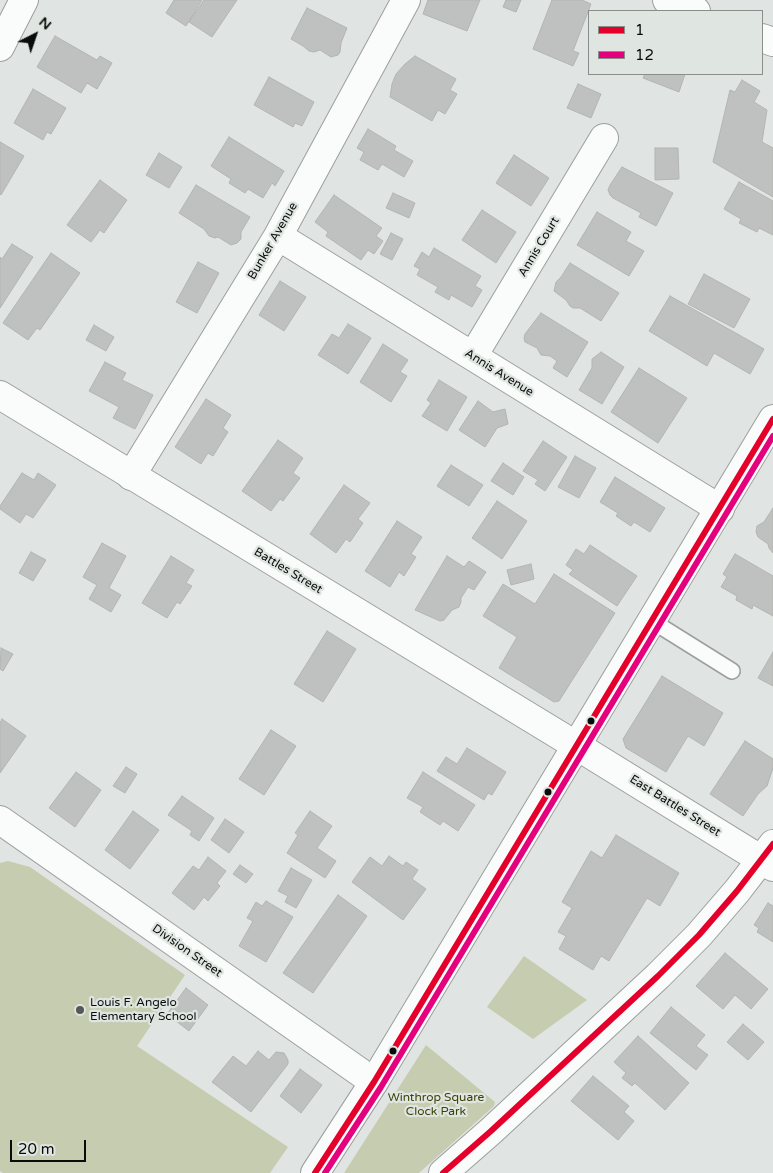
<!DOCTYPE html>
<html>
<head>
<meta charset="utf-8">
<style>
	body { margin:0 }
	#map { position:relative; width:773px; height:1173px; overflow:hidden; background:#e0e4e2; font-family:"Varela Round",sans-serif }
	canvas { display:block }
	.legend { position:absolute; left:588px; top:10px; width:175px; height:65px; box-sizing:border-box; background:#dfe5e1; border:1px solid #8a8e8b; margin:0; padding:6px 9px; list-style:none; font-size:15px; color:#0a0c0b }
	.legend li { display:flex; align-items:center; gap:10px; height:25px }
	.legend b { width:25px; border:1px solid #8a8e8b }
	.north { position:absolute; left:10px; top:10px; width:50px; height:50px; -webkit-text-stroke:4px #dfe5e1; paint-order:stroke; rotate:41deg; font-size:14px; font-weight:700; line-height:20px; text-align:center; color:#0a0c0b }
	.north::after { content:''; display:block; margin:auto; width:18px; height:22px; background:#0a0c0b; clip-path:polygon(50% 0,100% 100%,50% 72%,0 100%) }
	.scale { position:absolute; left:10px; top:1140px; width:76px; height:22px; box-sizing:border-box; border:2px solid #0a0c0b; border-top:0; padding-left:6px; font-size:15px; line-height:18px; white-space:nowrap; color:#0a0c0b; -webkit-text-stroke:4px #dfe5e1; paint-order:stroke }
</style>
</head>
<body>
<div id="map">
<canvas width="773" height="1173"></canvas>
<ul class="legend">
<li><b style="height:6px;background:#e4002b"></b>1</li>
<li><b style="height:6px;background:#e5007d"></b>12</li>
</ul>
<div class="north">N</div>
<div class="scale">20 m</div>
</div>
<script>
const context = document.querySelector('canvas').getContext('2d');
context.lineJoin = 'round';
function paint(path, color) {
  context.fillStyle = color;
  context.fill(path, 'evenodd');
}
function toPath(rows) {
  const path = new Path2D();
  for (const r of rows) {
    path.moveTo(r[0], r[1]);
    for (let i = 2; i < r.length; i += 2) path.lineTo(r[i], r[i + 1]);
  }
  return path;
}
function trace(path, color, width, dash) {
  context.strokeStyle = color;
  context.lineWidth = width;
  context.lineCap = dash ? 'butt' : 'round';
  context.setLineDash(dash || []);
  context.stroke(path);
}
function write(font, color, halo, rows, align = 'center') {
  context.font = font + ' "Varela Round",sans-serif';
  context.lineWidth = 4.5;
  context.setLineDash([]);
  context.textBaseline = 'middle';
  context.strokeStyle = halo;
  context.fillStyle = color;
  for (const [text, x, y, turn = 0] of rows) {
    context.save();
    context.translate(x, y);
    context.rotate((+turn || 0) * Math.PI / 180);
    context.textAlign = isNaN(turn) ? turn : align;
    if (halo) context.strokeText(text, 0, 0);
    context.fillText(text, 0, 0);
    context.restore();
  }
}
const green = toPath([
	[8,861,30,867,185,975,137,1046,288,1147,270,1173,3,1173,0,1171,0,863],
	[524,956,587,1000,533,1039,487,1007],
	[426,1045,495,1102,494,1106,419,1173,344,1173]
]);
const building = toPath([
	[174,0,202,0,186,26,166,13,174,0],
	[204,0,237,0,212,37,189,22,204,0],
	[428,0,480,0,467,31,423,14,428,0],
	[506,0,521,0,516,12,503,7,506,0],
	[552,0,582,0,591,4,573,51,579,53,573,66,533,49,552,0],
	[307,8,347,28,341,43,340,52,338,55,331,57,320,50,314,52,309,51,303,46,291,39,307,8],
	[55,36,97,60,100,56,112,63,97,89,87,83,81,93,37,67,55,36],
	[415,56,456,79,450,90,457,94,445,114,438,110,432,121,390,97,392,84,396,74,405,64,415,56],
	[645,74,685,74,679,92,643,78,645,74],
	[269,77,314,102,302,126,295,123,293,127,254,105,269,77],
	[742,80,760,91,754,102,767,110,762,142,773,148,773,197,713,162,730,90,735,92,742,80],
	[578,84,601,94,591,118,567,108,578,84],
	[33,89,66,108,51,134,47,132,43,140,14,123,33,89],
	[368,129,396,146,394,150,413,161,404,177,382,164,378,170,360,160,364,152,357,148,368,129],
	[229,137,284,171,275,186,272,183,263,198,248,189,245,193,229,183,231,179,211,166,229,137],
	[0,142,24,156,1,195,0,194,0,142],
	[655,148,678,148,679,179,655,180,655,148],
	[159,153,182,167,169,188,146,175,159,153],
	[514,155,549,178,531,206,496,183,514,155],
	[622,167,673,193,656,226,639,217,641,213,613,198,610,195,608,190,610,185,622,167],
	[100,180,127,200,104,233,100,230,91,242,67,225,100,180],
	[739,182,773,201,773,235,759,228,757,232,739,223,741,219,724,209,739,182],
	[196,185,250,217,241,232,241,239,237,243,231,245,218,237,215,238,209,236,204,229,179,213,196,185],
	[393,193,415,203,409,218,386,208,393,193],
	[334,195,382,228,376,236,383,241,374,254,368,250,361,260,326,236,328,232,315,222,334,195],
	[482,210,516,232,496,263,462,240,482,210],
	[597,212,631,232,626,241,644,251,629,276,577,245,597,212],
	[391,233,403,239,392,260,380,254,391,233],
	[12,244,33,257,0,308,0,257,2,259,12,244],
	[434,248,481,276,475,286,482,290,472,307,451,295,449,300,435,292,438,287,417,275,420,269,414,266,422,252,429,257,434,248],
	[51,253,80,273,40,330,37,328,28,340,3,323,51,253],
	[198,262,219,273,197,313,176,302,198,262],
	[570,263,619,293,601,321,580,308,573,308,570,306,566,300,554,291,556,282,561,277,570,263],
	[704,274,750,299,734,328,688,304,704,274],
	[280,281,306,297,284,331,259,315,280,281],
	[670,296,764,349,750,374,714,353,707,366,649,331,670,296],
	[541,313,588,342,567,377,553,368,557,361,550,356,541,355,537,348,525,342,524,338,525,334,541,313],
	[348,324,371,338,348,374,318,355,332,334,339,338,348,324],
	[94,325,114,337,106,351,86,340,94,325],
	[383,344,408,360,400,372,407,376,391,402,360,382,383,344],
	[601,352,624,367,602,404,579,390,592,368,592,359,601,352],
	[105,362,126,373,122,380,153,395,135,429,113,418,119,407,89,391,105,362],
	[639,368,687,398,658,443,611,412,639,368],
	[439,380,467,397,447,431,422,416,431,403,427,400,439,380],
	[206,399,231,415,223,428,228,432,213,456,208,453,201,464,175,447,206,399],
	[478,401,493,412,505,409,508,424,497,428,485,447,459,430,478,401],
	[278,440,303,458,293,473,300,478,283,501,280,499,271,511,242,491,278,440],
	[543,441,567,457,545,491,535,484,538,480,523,471,543,441],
	[575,456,596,468,579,498,558,487,575,456],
	[503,463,524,477,513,495,491,481,503,463],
	[451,465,483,485,469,506,437,486,451,465],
	[22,473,34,480,38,473,56,485,33,518,26,514,20,523,0,509,0,506,22,473],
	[615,477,665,508,650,532,634,522,631,526,616,516,618,513,600,502,615,477],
	[344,485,370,503,358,519,363,523,350,542,346,539,336,553,310,534,344,485],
	[497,501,527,521,502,559,472,538,497,501],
	[773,508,773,553,769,548,768,544,758,537,756,532,757,526,764,522,773,508],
	[397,521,422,537,411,554,416,557,404,576,399,572,390,587,365,571,397,521],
	[102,543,126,556,109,588,121,595,111,612,89,599,97,585,83,577,102,543],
	[590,545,637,576,617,606,569,574,573,570,566,565,576,549,584,554,590,545],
	[31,552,46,560,33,581,19,573,31,552],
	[735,554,773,576,773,616,753,605,752,609,736,600,737,596,721,587,727,577,723,574,735,554],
	[171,556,194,570,186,583,192,586,180,604,177,602,167,618,142,603,171,556],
	[447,556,464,567,469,561,486,572,474,590,468,587,461,598,461,602,459,607,452,610,444,620,440,621,415,610,447,556],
	[531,564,534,579,511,585,507,570,531,564],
	[554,574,615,613,559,701,554,702,499,668,517,637,483,616,503,584,535,604,554,574],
	[327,631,356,649,323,702,294,684,327,631],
	[1,648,13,654,3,671,0,669,1,648],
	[773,652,773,686,758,678,773,652],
	[662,676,723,713,704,746,688,736,666,772,626,748,623,739,662,676],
	[2,719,26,736,0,773,0,723,2,719],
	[271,730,296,746,264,795,239,779,271,730],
	[745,741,773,759,773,768,767,786,758,794,743,816,710,794,745,741],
	[467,748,506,772,492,795,488,793,484,800,437,771,446,757,457,764,467,748],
	[126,767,137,774,125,793,113,786,126,767],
	[76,772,101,790,75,827,49,808,76,772],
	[423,772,475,805,458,831,443,821,440,825,420,812,423,807,407,798,423,772],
	[182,796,214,818,199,841,190,835,192,831,168,815,182,796],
	[133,811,159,830,130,869,105,850,133,811],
	[310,811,332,826,317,848,336,861,325,878,287,853,298,835,295,833,310,811],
	[225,819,244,832,229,853,211,840,225,819],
	[616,835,679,873,660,906,647,898,609,961,601,956,593,970,559,949,566,936,558,932,572,908,562,902,591,851,602,858,616,835],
	[389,856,403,866,406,862,418,870,412,879,426,889,403,920,352,882,370,857,382,866,389,856],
	[208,857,226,871,217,883,220,886,208,901,204,897,194,910,172,893,193,866,199,870,208,857],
	[240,865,253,874,246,883,233,874,240,865],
	[291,868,312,880,296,908,285,902,288,896,278,891,291,868],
	[338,895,367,916,313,993,283,973,338,895],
	[266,901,293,917,266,962,239,946,253,921,247,918,256,902,262,906,266,901],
	[768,903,773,906,773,942,757,932,759,928,754,925,768,903],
	[725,953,768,989,751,1009,735,995,723,1009,696,986,725,953],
	[186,988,208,1005,189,1031,167,1014,186,988],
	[671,1007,705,1035,696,1046,708,1055,696,1070,650,1033,671,1007],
	[743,1024,764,1042,748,1060,727,1042,743,1024],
	[638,1036,689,1083,665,1110,635,1083,632,1086,622,1078,626,1073,614,1062,638,1036],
	[258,1051,269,1060,276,1052,284,1053,288,1060,288,1064,251,1112,212,1082,233,1056,246,1066,258,1051],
	[300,1069,322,1085,301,1113,280,1096,300,1069],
	[593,1076,629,1106,624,1112,634,1121,618,1140,571,1101,593,1076]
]);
const service = toPath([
	[652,621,732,671]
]);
const minor = toPath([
	[667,0,696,11],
	[762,38,773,42],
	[0,47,24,0],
	[278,236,720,509],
	[473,356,604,138],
	[131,476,278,236,406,0],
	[577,746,773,867],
	[0,820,374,1082],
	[443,1173,491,1131,658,976,699,935,737,891,773,844]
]);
const tertiary = toPath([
	[0,395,577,746]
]);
const secondary = toPath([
	[315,1173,374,1082,773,419]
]);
const bus1 = toPath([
	[315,1173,374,1082,773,419],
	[443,1173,491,1131,658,976,699,935,737,891,773,844]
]);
const bus2 = toPath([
	[325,1173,381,1087,773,436]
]);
const markers = [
	[591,721,4.5,"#0a0c0b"],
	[548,792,4.5,"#0a0c0b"],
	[80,1010,5,"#555856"],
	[393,1051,4.5,"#0a0c0b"]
];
const streetNames = [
	["Bunker Avenue",273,241,-60],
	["Annis Court",539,247,-59],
	["Annis Avenue",499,373,32],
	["Battles Street",288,571,31],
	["East Battles Street",675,806,32],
	["Division Street",187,951,35]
];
const poiNames = [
	["Louis F. Angelo",90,1003],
	["Elementary School",90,1017]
];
const parkNames = [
	["Winthrop Square",436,1098],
	["Clock Park",436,1112]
];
paint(green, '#c6ccaf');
paint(building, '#bfc1c0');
trace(building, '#b2b5b3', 1);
trace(service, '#9c9f9d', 18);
trace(minor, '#9c9f9d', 30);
trace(tertiary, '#9c9f9d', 30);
trace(secondary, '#9c9f9d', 30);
trace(service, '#fafbfb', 15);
trace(minor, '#fafbfb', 28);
trace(tertiary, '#fafbfb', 28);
trace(secondary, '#fafbfb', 28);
trace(bus1, '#e4002b', 6);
trace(bus2, '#e5007d', 6);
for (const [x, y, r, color] of markers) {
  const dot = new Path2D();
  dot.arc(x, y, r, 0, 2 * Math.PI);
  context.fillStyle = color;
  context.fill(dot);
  trace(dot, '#dfe5e1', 2);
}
write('12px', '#0a0c0b', '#dfe5e1', streetNames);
write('12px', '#0a0c0b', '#dfe5e1', poiNames, 'left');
write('12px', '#3b4105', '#dfe5e1', parkNames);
</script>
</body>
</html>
